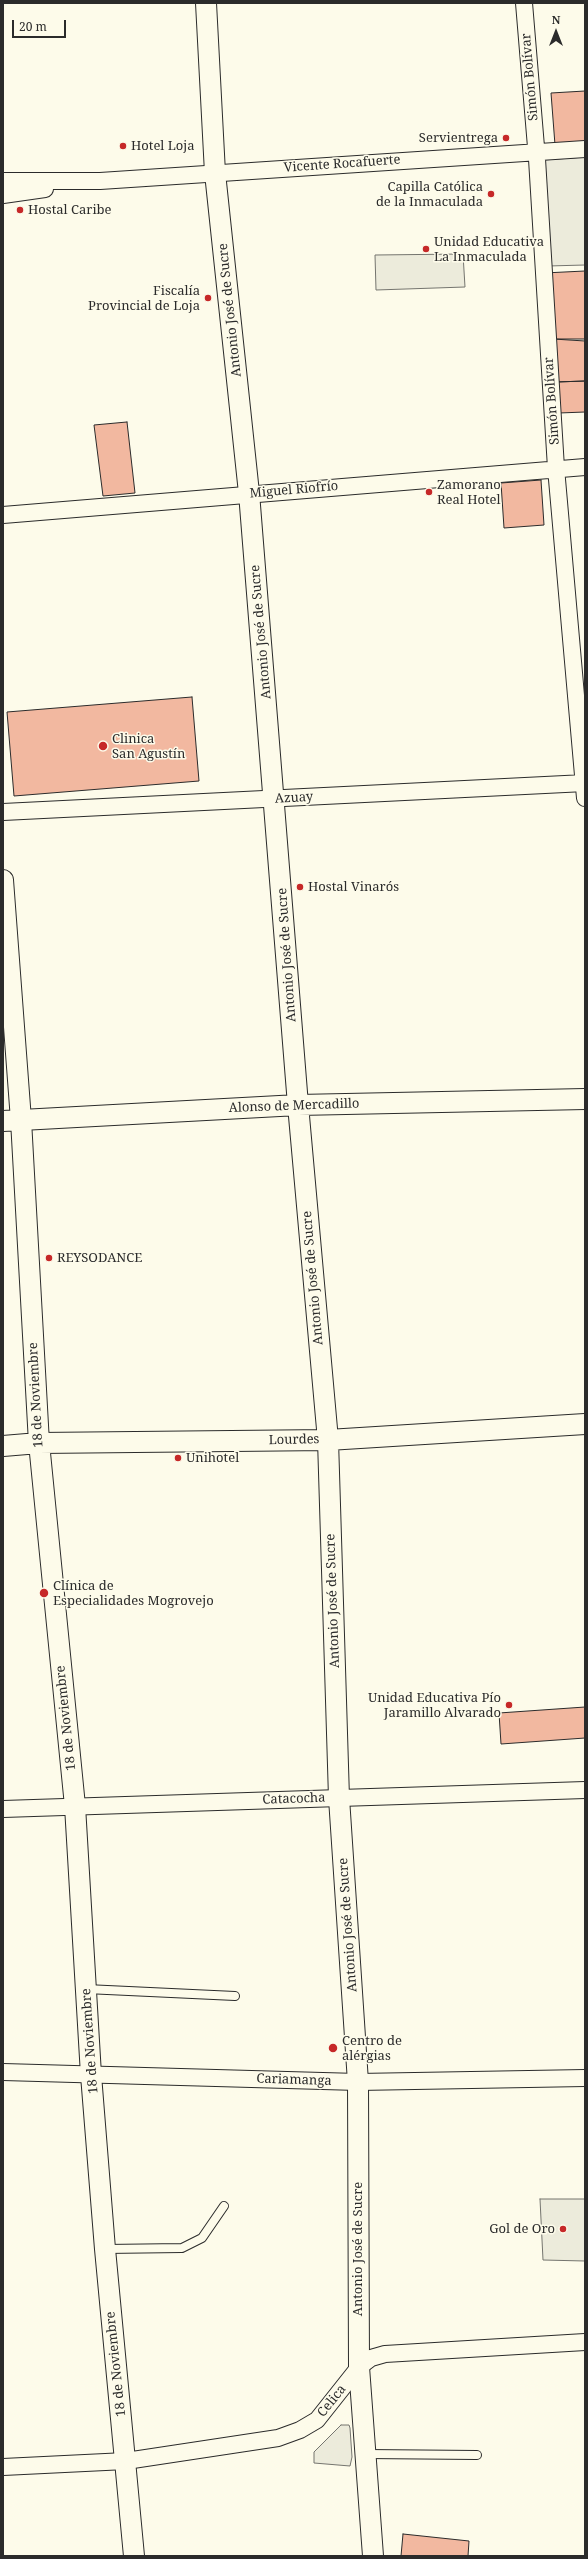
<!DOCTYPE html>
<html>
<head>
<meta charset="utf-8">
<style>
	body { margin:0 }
	#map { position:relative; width:588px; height:2559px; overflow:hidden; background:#fdfbea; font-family:"Noto Serif",serif }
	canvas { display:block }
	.frame { position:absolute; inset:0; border:4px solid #2b2b2b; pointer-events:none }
	.north { position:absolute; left:536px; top:12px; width:40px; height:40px; -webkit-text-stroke:3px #fdfbea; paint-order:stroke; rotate:0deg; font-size:11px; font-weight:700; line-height:16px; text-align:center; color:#2b2b2b }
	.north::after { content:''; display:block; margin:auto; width:14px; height:18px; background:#2b2b2b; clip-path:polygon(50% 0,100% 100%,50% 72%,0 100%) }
	.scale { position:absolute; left:12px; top:20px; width:54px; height:18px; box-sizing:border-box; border:2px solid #2b2b2b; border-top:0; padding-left:5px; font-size:12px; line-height:14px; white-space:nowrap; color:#2b2b2b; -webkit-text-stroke:3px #fdfbea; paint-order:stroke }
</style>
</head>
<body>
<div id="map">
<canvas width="588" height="2559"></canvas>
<div class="frame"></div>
<div class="north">N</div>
<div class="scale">20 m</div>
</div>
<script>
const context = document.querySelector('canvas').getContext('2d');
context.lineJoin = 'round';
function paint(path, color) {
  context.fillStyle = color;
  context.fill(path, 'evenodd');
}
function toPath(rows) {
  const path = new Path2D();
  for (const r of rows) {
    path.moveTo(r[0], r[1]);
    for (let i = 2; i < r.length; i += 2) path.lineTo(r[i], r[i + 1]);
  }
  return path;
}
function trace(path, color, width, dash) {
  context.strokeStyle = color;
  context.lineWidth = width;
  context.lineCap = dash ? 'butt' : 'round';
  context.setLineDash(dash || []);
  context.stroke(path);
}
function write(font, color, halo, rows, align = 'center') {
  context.font = font + ' "Noto Serif",serif';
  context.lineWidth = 3;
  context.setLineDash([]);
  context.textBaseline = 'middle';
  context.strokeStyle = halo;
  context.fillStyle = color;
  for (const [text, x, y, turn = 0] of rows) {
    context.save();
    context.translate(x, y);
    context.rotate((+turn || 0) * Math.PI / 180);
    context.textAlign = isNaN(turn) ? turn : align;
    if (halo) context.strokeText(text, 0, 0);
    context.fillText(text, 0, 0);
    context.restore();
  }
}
const green = toPath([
	[585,157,585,265,548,266,543,160,585,157],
	[463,254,465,287,376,290,375,255,463,254],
	[540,2199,585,2199,585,2261,543,2260,540,2199],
	[341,2425,349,2425,350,2428,352,2457,350,2466,314,2463,314,2452,341,2425]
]);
const building = toPath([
	[585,91,585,143,555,145,551,93,585,91],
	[585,271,585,339,553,339,544,273,585,271],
	[553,339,585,341,585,381,556,382,553,339],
	[585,381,585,412,559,413,556,382,585,381],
	[127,422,135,493,103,496,94,425,127,422],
	[541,480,544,525,504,528,501,483,541,480],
	[192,697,199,781,14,796,7,712,192,697],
	[585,1707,585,1738,501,1744,499,1713,585,1707],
	[403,2534,469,2541,468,2556,401,2556,403,2534]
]);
const service = toPath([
	[86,1989,235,1996],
	[105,2249,182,2248,202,2238,224,2206],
	[366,2454,477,2455]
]);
const minor = toPath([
	[524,3,537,159,556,468,585,798],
	[3,181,100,181,585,149],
	[3,195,45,189],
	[3,515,585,467],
	[3,812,585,783],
	[3,1809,585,1790],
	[3,2072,358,2082,585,2078],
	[3,2467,126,2461,278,2438,300,2430,317,2420,359,2367,371,2358,385,2354,585,2342]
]);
const tertiary = toPath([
	[206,3,215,173,249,493,298,1105,328,1440,339,1798,358,2082,359,2367,373,2556],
	[3,880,21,1120,39,1443,75,1806,91,2075,105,2249,134,2556],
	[3,1121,298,1105,585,1099],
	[3,1446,39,1443,328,1440,585,1424]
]);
const markers = [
	[506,138,4,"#c62828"],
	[123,146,4,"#c62828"],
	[491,194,4,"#c62828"],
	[20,210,4,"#c62828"],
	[426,249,4,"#c62828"],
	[208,298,4,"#c62828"],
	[429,492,4,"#c62828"],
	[103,746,5,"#c62828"],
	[300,887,4,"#c62828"],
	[49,1258,4,"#c62828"],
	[178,1458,4,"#c62828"],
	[44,1593,5,"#c62828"],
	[509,1705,4,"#c62828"],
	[333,2048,5,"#c62828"],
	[563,2229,4,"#c62828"]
];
const streetNames = [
	["Simón Bolívar",530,77,-95],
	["Vicente Rocafuerte",342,164,-4],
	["Antonio José de Sucre",230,310,-96],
	["Simón Bolívar",552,401,-94],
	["Miguel Riofrío",294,490,-5],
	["Antonio José de Sucre",261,632,-95],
	["Azuay",294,798,-3],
	["Antonio José de Sucre",287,955,-94],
	["Alonso de Mercadillo",294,1106,-2],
	["Antonio José de Sucre",313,1278,-95],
	["18 de Noviembre",36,1395,-93],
	["Lourdes",294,1440,-1],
	["Antonio José de Sucre",333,1601,-92],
	["18 de Noviembre",66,1718,-96],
	["Catacocha",294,1799,-2],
	["Antonio José de Sucre",348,1925,-94],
	["18 de Noviembre",90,2041,-94],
	["Cariamanga",294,2080,2],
	["Antonio José de Sucre",358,2249,-90],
	["18 de Noviembre",116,2364,-96],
	["Celica",332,2401,-51]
];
const poiNames = [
	["Servientrega",498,138,"right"],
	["Hotel Loja",131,146],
	["Capilla Católica",483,187,"right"],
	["de la Inmaculada",483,202,"right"],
	["Hostal Caribe",28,210],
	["Unidad Educativa",434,242],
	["La Inmaculada",434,257],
	["Fiscalía",200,291,"right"],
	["Provincial de Loja",200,306,"right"],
	["Zamorano",437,485],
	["Real Hotel",437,500],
	["Clinica",112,739],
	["San Agustín",112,754],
	["Hostal Vinarós",308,887],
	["REYSODANCE",57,1258],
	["Unihotel",186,1458],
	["Clínica de",53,1586],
	["Especialidades Mogrovejo",53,1601],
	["Unidad Educativa Pío",501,1698,"right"],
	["Jaramillo Alvarado",501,1713,"right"],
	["Centro de",342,2041],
	["alérgias",342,2056],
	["Gol de Oro",555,2229,"right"]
];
paint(green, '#ecebdb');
trace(green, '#74746e', 1);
paint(building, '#f2b8a0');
trace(building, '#2b2b2b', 1);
trace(service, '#2b2b2b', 10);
trace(minor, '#2b2b2b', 18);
trace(tertiary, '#2b2b2b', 22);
trace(service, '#fdfbea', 8);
trace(minor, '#fdfbea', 16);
trace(tertiary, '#fdfbea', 20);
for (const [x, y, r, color] of markers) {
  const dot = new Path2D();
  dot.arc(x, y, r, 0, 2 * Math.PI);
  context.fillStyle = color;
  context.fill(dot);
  trace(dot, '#fdfbea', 1.5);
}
write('13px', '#2b2b2b', '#fdfbea', streetNames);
write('13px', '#2b2b2b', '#fdfbea', poiNames, 'left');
</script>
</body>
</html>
